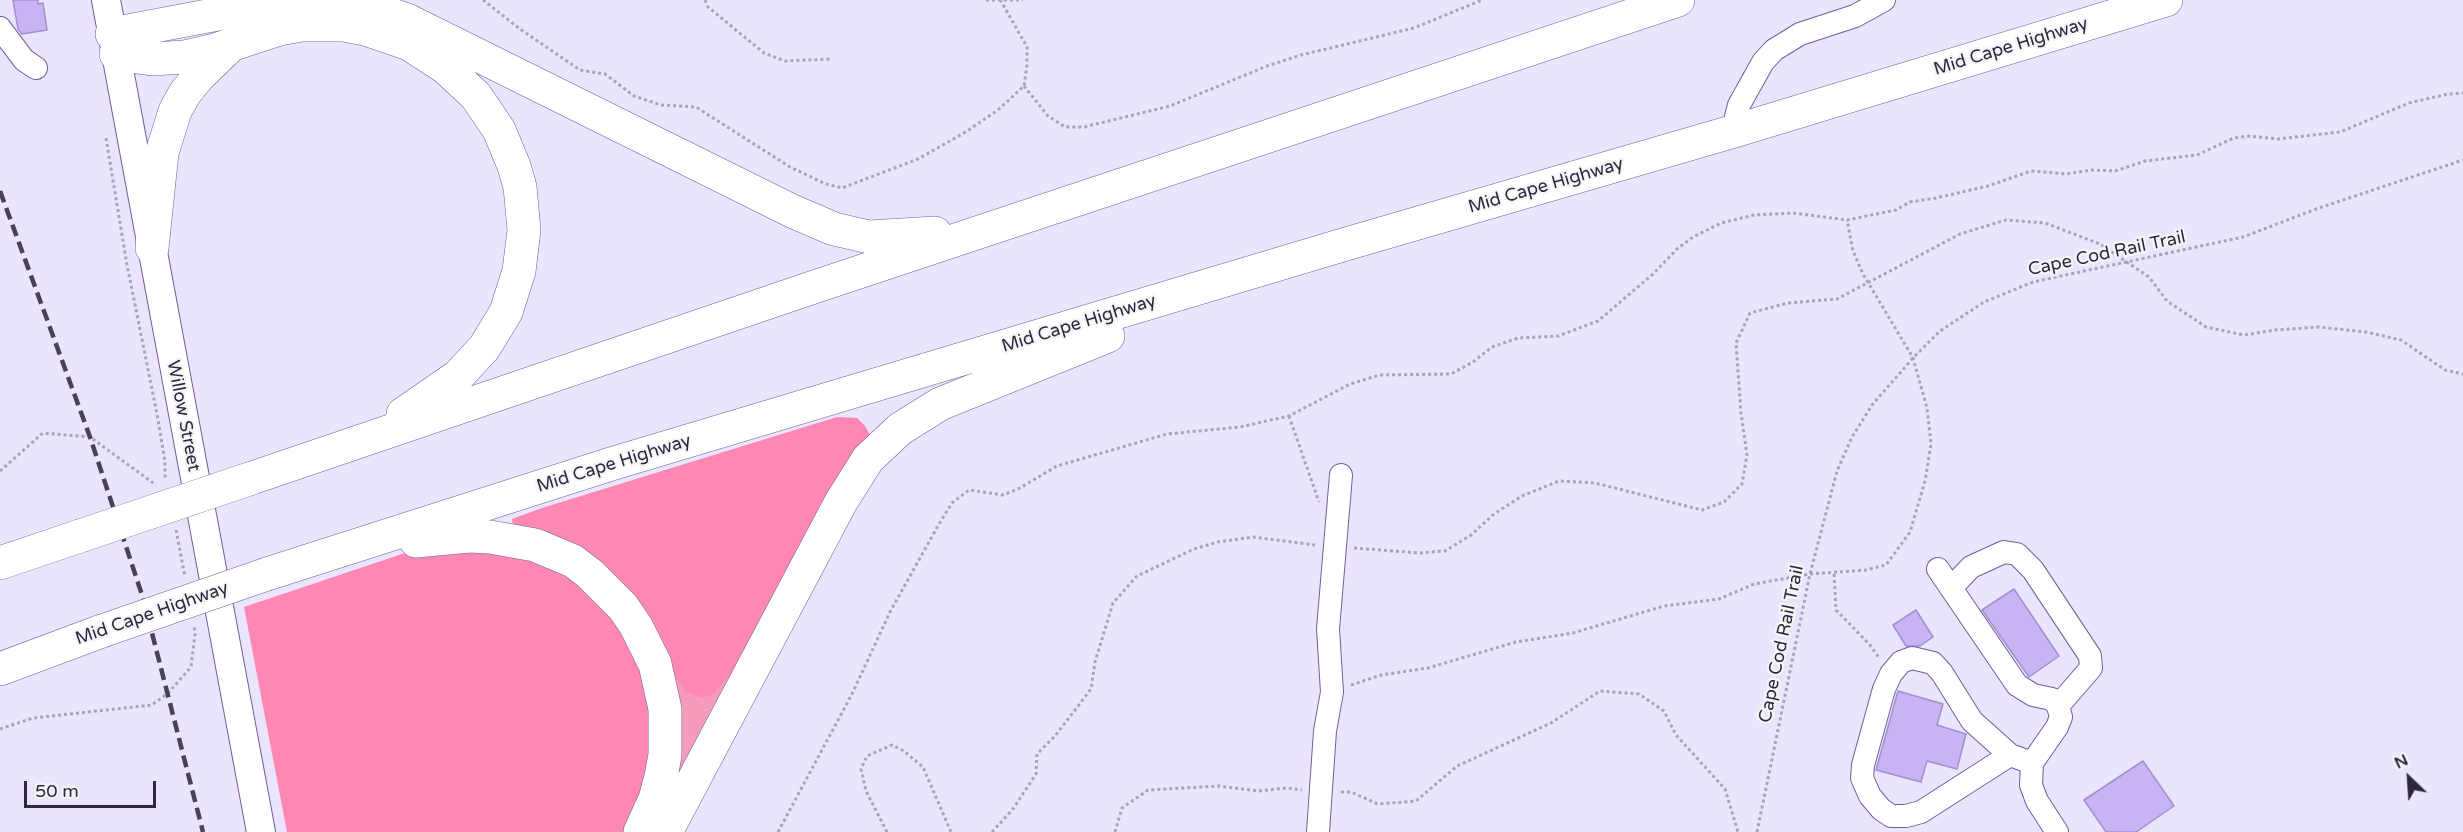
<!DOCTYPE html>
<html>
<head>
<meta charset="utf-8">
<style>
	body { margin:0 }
	#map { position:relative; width:2463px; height:832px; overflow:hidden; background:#eae4fe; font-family:"Varela Round",sans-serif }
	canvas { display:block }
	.north { position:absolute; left:2379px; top:748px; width:60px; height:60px; -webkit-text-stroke:4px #f5f5f5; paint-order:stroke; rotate:335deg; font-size:16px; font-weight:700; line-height:24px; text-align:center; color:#2f2740 }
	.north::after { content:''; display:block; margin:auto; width:21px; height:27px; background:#2f2740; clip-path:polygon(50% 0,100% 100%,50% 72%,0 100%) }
	.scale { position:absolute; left:24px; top:781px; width:132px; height:27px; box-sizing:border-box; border:3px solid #2f2740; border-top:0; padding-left:8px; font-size:18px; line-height:21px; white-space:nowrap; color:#2f2740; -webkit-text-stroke:4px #f5f5f5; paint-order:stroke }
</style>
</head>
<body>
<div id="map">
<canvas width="2463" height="832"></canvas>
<div class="north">N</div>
<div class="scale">50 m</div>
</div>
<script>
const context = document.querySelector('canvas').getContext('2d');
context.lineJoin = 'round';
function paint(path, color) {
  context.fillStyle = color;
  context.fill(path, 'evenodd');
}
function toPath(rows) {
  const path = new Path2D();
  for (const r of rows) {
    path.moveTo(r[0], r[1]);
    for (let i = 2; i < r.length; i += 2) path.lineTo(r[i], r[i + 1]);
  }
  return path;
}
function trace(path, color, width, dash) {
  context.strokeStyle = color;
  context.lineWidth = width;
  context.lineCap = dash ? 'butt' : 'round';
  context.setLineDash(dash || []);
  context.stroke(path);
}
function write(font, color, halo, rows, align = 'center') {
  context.font = font + ' "Varela Round",sans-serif';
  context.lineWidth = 4.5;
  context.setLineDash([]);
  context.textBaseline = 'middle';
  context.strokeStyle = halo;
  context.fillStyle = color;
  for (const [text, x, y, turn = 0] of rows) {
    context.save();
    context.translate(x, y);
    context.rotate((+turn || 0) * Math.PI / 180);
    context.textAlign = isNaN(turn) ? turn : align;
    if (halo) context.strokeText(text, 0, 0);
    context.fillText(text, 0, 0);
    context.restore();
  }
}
const green = toPath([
	[663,655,735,669,663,807]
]);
const forest = toPath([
	[837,417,857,418,865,426,870,435,735,669,713,694,702,698,686,692,671,672,663,655,513,526,512,519,542,508],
	[486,547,553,564,600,599,642,662,656,737,629,832,287,832,244,607,408,552]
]);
const building = toPath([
	[13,0,38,0,38,4,43,3,47,30,22,34,18,29,13,0],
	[2014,589,2059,656,2029,677,1982,610,2014,589],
	[1916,610,1933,637,1920,646,1906,646,1893,625,1916,610],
	[1898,691,1943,704,1937,725,1966,734,1957,769,1927,761,1921,782,1876,770,1898,691],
	[2143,761,2174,806,2136,832,2106,832,2084,800,2143,761]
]);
const path = toPath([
	[483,0,520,29,580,70,605,74,634,96,661,105,696,107,790,167,826,184,842,188,918,159,964,133,998,110,1024,86,1027,65,1027,47,1001,1],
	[705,0,708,7,764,53,785,61,830,59],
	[986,0,1023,0],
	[1024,86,1048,116,1065,127,1084,127,1170,106,1267,66,1301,55,1414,28,1482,0],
	[106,138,127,265,157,414,165,462,165,480],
	[1289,416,1319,502],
	[0,471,43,433,90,437,156,485],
	[176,530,185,577],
	[1354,548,1420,553,1445,551,1471,535,1494,514,1522,496,1559,481,1595,483,1702,510,1724,502,1742,484,1747,455,1741,413,1736,343,1750,313,1788,303,1837,299,1960,234,2006,220,2045,223,2100,244,2149,277,2167,301,2206,327,2244,335,2275,330,2319,327,2366,332,2401,340,2445,370,2463,374],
	[1834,574,1836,610,1870,645,1879,658],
	[1351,685,1381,675,1428,668,1516,642,1573,633,1664,606,1719,599,1754,584,1810,574,1866,570,1886,565,1910,532,1925,481,1931,444,1927,408,1913,358,1863,274,1853,251,1847,220],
	[0,729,33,718,152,705,168,693,191,667,195,634,194,625],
	[1341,792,1351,792,1378,804,1416,801,1457,766,1551,723,1600,691,1639,694,1664,711,1676,735,1725,789,1738,832],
	[778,832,852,694,890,612,939,524,952,503,969,490,1003,495,1018,489,1057,466,1167,434,1240,427,1289,416,1350,384,1380,375,1451,374,1473,362,1492,347,1518,338,1558,336,1598,321,1653,274,1677,249,1693,237,1721,223,1754,215,1793,213,1847,220,1896,210,1910,202,1936,198,1988,186,2031,171,2066,174,2091,170,2115,171,2145,161,2197,155,2234,138,2249,136,2278,139,2340,132,2409,103,2448,94,2463,93],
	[887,832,866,791,861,769,867,756,892,745,904,751,923,767,951,832],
	[992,832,1013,809,1036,774,1037,754,1055,736,1091,689,1095,662,1113,603,1137,576,1194,549,1218,542,1253,537,1315,545],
	[1115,832,1122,808,1148,790,1219,786,1258,791,1287,788,1302,790],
	[1757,832,1810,574,1837,471,1852,437,1872,405,1913,358,1940,331,1984,302,2033,282,2243,237,2316,209,2463,160]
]);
const minor = toPath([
	[0,28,24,60,36,68],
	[1738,130,1736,117,1739,105,1763,62,1774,50,1800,34,1855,16,1884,0],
	[1938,569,2017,685,2033,695,2052,699,2058,706,2061,717,2057,727,2032,763],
	[1951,588,1971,567,2004,552,2017,554,2033,570,2090,656,2091,668,2058,706],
	[2010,755,1921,812,1906,816,1891,816,1881,809,1870,796,1862,778,1863,765,1884,689,1891,674,1901,662,1912,658,1933,663,1942,673,1972,721,2010,755,2032,763],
	[2032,763,2031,785,2037,801,2057,832],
	[1318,832,1325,731,1332,692,1328,629,1341,475]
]);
const major = toPath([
	[106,0,261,832]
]);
const highway = toPath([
	[296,0,348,3,372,8,407,20,792,211,834,229,869,237,935,233],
	[112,34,276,3,305,0],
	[116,54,152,59,184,57,215,50,279,29,301,25,344,25,365,29,409,44,446,68,476,96,499,130,514,166,520,187,524,230,519,271,506,312,484,348,458,376,403,414],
	[152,248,162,153,175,111,185,93,199,76,229,47],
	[249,479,814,287,1678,0],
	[416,541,469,536,490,537,535,545,573,561,590,574,623,607,636,626,655,664,665,709,665,755,661,777,655,799,640,832],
	[0,563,80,536],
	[267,574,611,464,1346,244,1738,130,2166,0],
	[0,669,102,631],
	[666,832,841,502,868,459,900,429,940,404,1108,336]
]);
const rail = toPath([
	[0,191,90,437,143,598,203,832]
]);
const highwayBridge = toPath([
	[80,536,249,479],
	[102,631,267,574]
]);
const streetNames = [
	["Mid Cape Highway",2011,47,-17],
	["Mid Cape Highway",1546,186,-16],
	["Cape Cod Rail Trail",2107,254,-12],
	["Mid Cape Highway",1079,324,-17],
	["Willow Street",183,416,79],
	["Mid Cape Highway",614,464,-17],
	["Mid Cape Highway",152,614,-19],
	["Cape Cod Rail Trail",1782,644,-78]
];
paint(green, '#f69bbb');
paint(forest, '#fe87b4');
paint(building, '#c6b4f4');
trace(building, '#a290cd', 1.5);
trace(minor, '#705e98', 24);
trace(major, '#705e98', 30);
trace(highway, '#705e98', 34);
trace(path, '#a9a2bc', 3, [3, 3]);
trace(minor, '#fff', 22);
trace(major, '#fff', 28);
trace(highway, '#fff', 33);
trace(rail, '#49415a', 4.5, [12, 6]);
trace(highwayBridge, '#705e98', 34, []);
trace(highwayBridge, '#fff', 33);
write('18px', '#2f2740', '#f5f5f5', streetNames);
</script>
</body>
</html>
